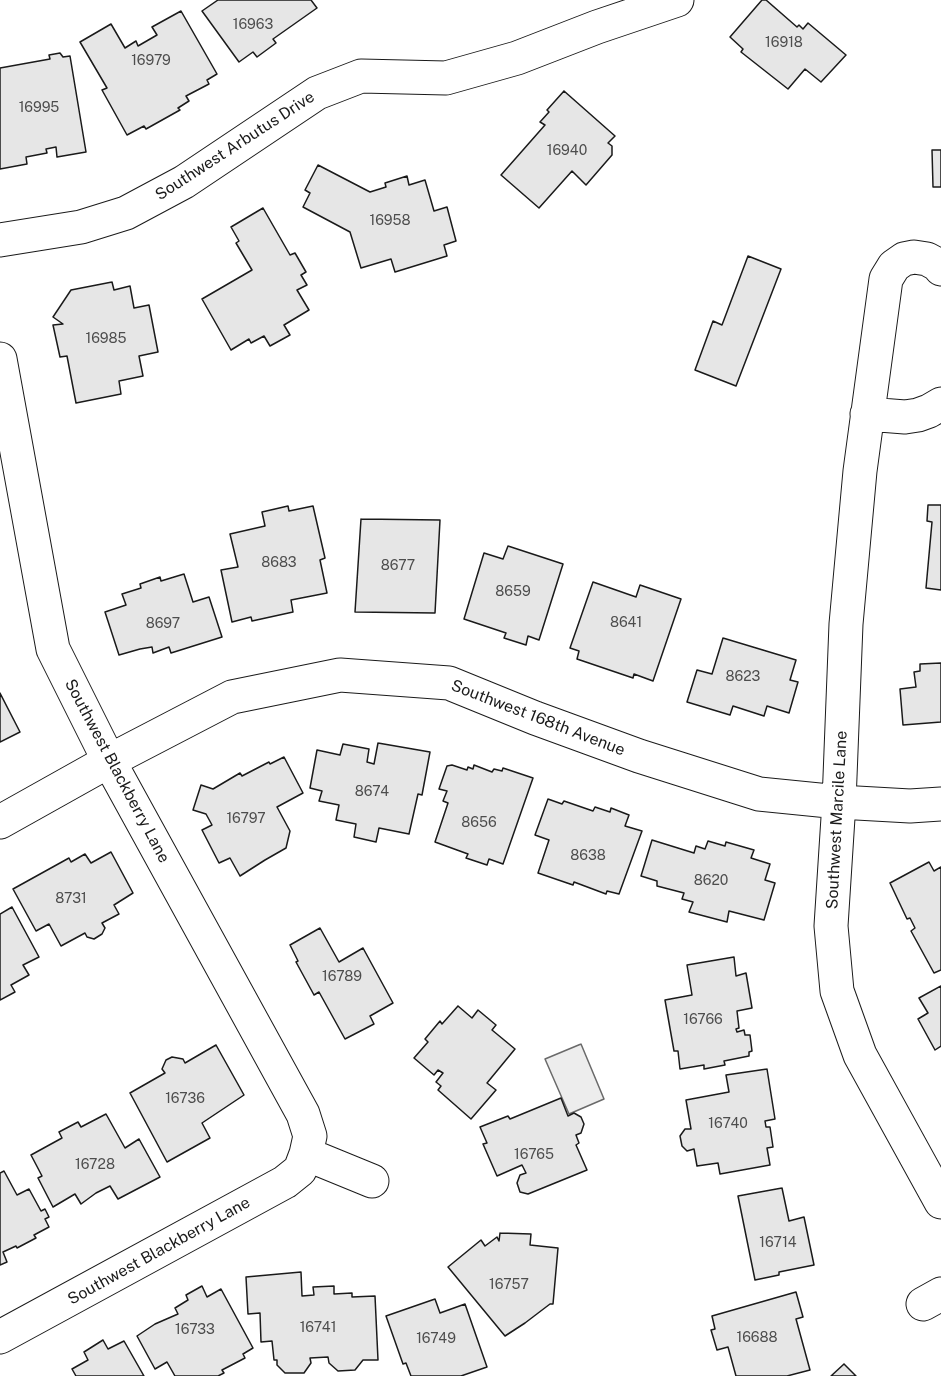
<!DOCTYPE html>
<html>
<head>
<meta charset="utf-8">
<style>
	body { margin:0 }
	canvas { display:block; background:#fff }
</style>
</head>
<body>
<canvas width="941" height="1376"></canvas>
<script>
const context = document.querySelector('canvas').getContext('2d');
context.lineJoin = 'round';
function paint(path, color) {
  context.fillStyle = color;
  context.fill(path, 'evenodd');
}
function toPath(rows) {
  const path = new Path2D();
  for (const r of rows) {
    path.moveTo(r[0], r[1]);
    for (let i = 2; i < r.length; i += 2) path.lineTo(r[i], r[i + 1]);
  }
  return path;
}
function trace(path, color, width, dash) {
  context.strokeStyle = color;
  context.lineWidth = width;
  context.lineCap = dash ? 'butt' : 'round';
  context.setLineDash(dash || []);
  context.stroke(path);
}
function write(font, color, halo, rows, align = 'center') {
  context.font = font + ' "Public Sans",sans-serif';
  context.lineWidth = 4.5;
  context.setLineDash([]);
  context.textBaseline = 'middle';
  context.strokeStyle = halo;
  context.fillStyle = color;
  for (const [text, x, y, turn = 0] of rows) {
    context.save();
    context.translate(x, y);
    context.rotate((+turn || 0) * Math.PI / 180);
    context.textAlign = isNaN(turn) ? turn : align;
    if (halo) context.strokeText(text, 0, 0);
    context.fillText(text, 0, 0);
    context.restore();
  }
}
const green = toPath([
	[581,1044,604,1099,569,1114,545,1059,581,1044]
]);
const building = toPath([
	[218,0,311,0,317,8,273,39,276,43,257,57,253,52,239,62,202,11,218,0],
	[762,0,766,0,797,27,799,25,803,29,808,23,846,55,821,82,805,69,788,89,741,52,743,49,730,37,762,0],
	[181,11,217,74,207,80,209,84,186,96,189,101,178,108,180,110,146,129,144,126,127,135,102,90,107,88,80,42,111,24,125,48,136,41,138,46,157,35,152,27,181,11],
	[60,53,63,57,70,56,86,152,57,157,56,147,46,149,47,153,26,157,27,164,0,169,0,68,50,59,49,55,60,53],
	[564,91,615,136,608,143,612,146,612,155,586,185,572,171,539,208,501,175,545,125,540,122,549,112,547,110,564,91],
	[932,150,941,150,941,187,933,187,932,150],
	[318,165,370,192,386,187,385,183,407,176,409,185,425,180,434,211,447,207,456,241,444,245,447,256,395,272,391,259,361,268,350,232,303,207,310,193,305,190,318,165],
	[263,208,290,255,295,253,306,272,301,275,307,285,297,290,309,310,284,325,290,335,270,346,264,336,251,343,249,339,231,350,202,299,252,270,236,243,239,241,231,227,263,208],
	[748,256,781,269,736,386,695,370,713,321,722,325,748,256],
	[112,282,114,290,130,286,134,308,149,305,158,352,139,356,143,376,119,381,121,394,76,403,67,356,60,357,53,325,63,324,53,317,71,290,112,282],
	[928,505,941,505,941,590,926,588,932,522,927,521,928,505],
	[288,506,289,511,313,506,325,558,320,560,327,593,291,600,293,612,252,621,251,617,232,622,221,570,238,567,230,534,265,526,262,512,288,506],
	[361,519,440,520,435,613,355,612,361,519],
	[508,546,563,564,539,640,528,636,526,645,504,638,506,633,464,619,484,553,503,559,508,546],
	[184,574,193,602,209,597,222,637,171,653,169,647,153,653,152,647,140,649,119,655,105,612,126,605,122,594,141,588,140,584,160,577,161,581,184,574],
	[593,582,636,597,640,585,681,599,653,681,634,674,633,678,577,659,579,651,570,648,593,582],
	[723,638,796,660,790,680,798,682,789,713,767,706,764,716,733,706,730,715,687,702,697,670,712,674,723,638],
	[941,663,941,722,903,725,900,689,916,687,914,672,920,671,920,664,941,663],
	[0,693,20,732,0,742,0,693],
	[378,743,430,752,422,795,418,794,409,834,379,828,376,842,354,837,356,824,336,820,339,805,319,801,322,791,310,788,317,750,340,755,343,744,369,749,367,762,374,764,378,743],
	[284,757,303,793,277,807,290,831,286,848,265,860,240,876,230,858,219,863,202,830,212,825,206,814,193,810,201,785,213,789,240,773,242,776,269,762,270,764,284,757],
	[452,765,467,770,468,767,473,769,474,765,492,772,494,769,502,771,503,768,533,778,503,864,489,859,487,865,466,858,468,854,435,842,448,803,443,801,447,791,439,789,447,766,452,765],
	[548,799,562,804,564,801,593,811,595,807,610,812,611,808,629,815,625,826,642,831,619,894,607,891,606,894,574,882,573,885,538,873,549,840,535,835,548,799],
	[652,840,694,853,696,846,705,849,708,841,725,846,726,842,754,850,751,858,770,864,765,880,775,883,764,920,729,911,727,922,689,912,693,902,682,899,684,893,657,886,657,881,641,876,652,840],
	[111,852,133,893,114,905,119,914,102,923,105,928,102,934,94,939,87,937,85,933,61,946,49,924,36,931,13,889,69,858,71,862,85,854,91,863,111,852],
	[929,862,934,871,941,867,941,970,934,973,911,931,915,928,910,918,907,919,890,883,929,862],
	[12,907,39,957,23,965,29,975,11,985,15,992,0,1000,0,914,12,907],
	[320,928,339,962,363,948,393,1003,370,1016,374,1024,345,1039,319,992,314,995,296,962,298,961,290,945,320,928],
	[734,957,736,976,746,973,752,1008,737,1011,739,1028,736,1029,737,1032,744,1030,745,1035,750,1035,752,1051,749,1052,749,1056,724,1061,725,1065,704,1069,704,1065,680,1069,678,1051,674,1051,665,1000,692,995,687,965,734,957],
	[941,986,941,1046,935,1050,918,1019,928,1013,919,998,941,986],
	[458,1006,472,1018,478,1010,496,1025,492,1030,515,1049,487,1083,496,1090,471,1119,438,1090,441,1086,436,1082,443,1073,438,1070,434,1075,414,1058,428,1042,425,1039,440,1021,442,1024,458,1006],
	[216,1045,244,1095,202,1123,210,1138,167,1162,130,1093,165,1073,162,1069,166,1060,172,1057,183,1059,185,1063,216,1045],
	[767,1069,775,1119,765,1121,766,1127,770,1127,773,1147,767,1148,770,1165,720,1174,718,1163,697,1166,694,1149,687,1151,682,1146,680,1136,685,1129,691,1129,686,1100,729,1092,726,1075,767,1069],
	[561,1098,568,1116,574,1113,581,1117,584,1124,581,1133,576,1135,579,1143,576,1145,587,1170,528,1194,520,1192,517,1183,520,1175,526,1173,522,1165,497,1176,483,1144,487,1143,480,1127,508,1116,510,1119,561,1098],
	[106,1114,125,1148,139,1139,160,1177,118,1199,110,1186,96,1193,81,1204,75,1194,53,1207,38,1178,42,1176,31,1155,62,1138,59,1132,78,1122,81,1127,106,1114],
	[4,1171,17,1195,29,1189,41,1211,45,1209,49,1217,45,1219,49,1227,34,1235,36,1238,17,1248,16,1246,3,1252,7,1262,0,1265,0,1173,4,1171],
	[782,1188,789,1221,804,1217,814,1265,779,1272,779,1275,755,1280,738,1196,782,1188],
	[500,1233,531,1234,530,1245,558,1248,553,1304,550,1304,525,1323,505,1336,448,1267,481,1240,485,1246,497,1237,499,1241,500,1233],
	[301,1272,302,1296,314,1295,313,1287,334,1286,334,1294,352,1293,352,1297,375,1296,378,1360,363,1360,355,1370,338,1371,329,1363,328,1357,310,1358,311,1363,304,1373,285,1373,277,1365,277,1360,274,1360,272,1341,261,1342,260,1313,248,1314,246,1277,301,1272],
	[202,1286,207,1297,221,1289,253,1348,243,1354,245,1358,222,1370,224,1373,218,1376,175,1376,167,1362,155,1369,137,1336,155,1324,178,1314,175,1308,188,1300,186,1295,202,1286],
	[796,1292,803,1317,796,1319,810,1370,787,1376,736,1376,728,1347,717,1350,711,1330,715,1329,712,1316,796,1292],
	[435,1299,440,1313,465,1304,487,1367,461,1376,411,1376,406,1363,403,1364,386,1316,435,1299],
	[103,1340,108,1349,124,1341,144,1376,76,1376,72,1369,88,1360,84,1352,103,1340],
	[844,1364,856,1376,831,1376,844,1364]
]);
const minor = toPath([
	[0,240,81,227,126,213,184,182,317,93,361,76,446,78,517,58,597,27,677,0],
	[941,269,938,265,927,259,914,257,904,259,894,266,886,279,860,471,846,624,839,802,831,926,837,991,860,1055,941,1202],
	[0,359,53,649,109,761,303,1114,310,1136,306,1154],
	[867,414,905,417,918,415,929,411,941,404],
	[0,822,109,761,232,697,340,675,449,683,535,718,639,756,759,794,839,802,910,806,941,804],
	[923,1304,941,1294],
	[0,1337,285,1182,300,1170,306,1154,372,1181]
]);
const numberNames = [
	["16963",253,25],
	["16918",784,43],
	["16979",151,61],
	["16995",39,108],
	["16940",567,151],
	["16958",390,221],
	["16985",106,339],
	["8683",279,563],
	["8677",398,566],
	["8659",513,592],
	["8641",626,623],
	["8697",163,624],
	["8623",743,677],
	["8674",372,792],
	["16797",246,819],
	["8656",479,823],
	["8638",588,856],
	["8620",711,881],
	["8731",71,899],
	["16789",342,977],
	["16766",703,1020],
	["16736",185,1099],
	["16740",728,1124],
	["16765",534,1155],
	["16728",95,1165],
	["16714",778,1243],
	["16757",509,1285],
	["16741",318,1328],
	["16733",195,1330],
	["16688",757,1338],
	["16749",436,1339]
];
const streetNames = [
	["Southwest Arbutus Drive",235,146,-33],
	["Southwest 168th Avenue",538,718,21],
	["Southwest Blackberry Lane",117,771,62],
	["Southwest Marcile Lane",837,820,-87],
	["Southwest Blackberry Lane",159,1251,-29]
];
paint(green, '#ededed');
trace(green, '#6a6a6a', 1.5);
paint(building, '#e6e6e6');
trace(building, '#1a1a1a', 1.5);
trace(minor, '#1a1a1a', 35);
trace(minor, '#fff', 33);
write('14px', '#4d4d4d', null, numberNames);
write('16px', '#1a1a1a', '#fff', streetNames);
</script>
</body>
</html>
